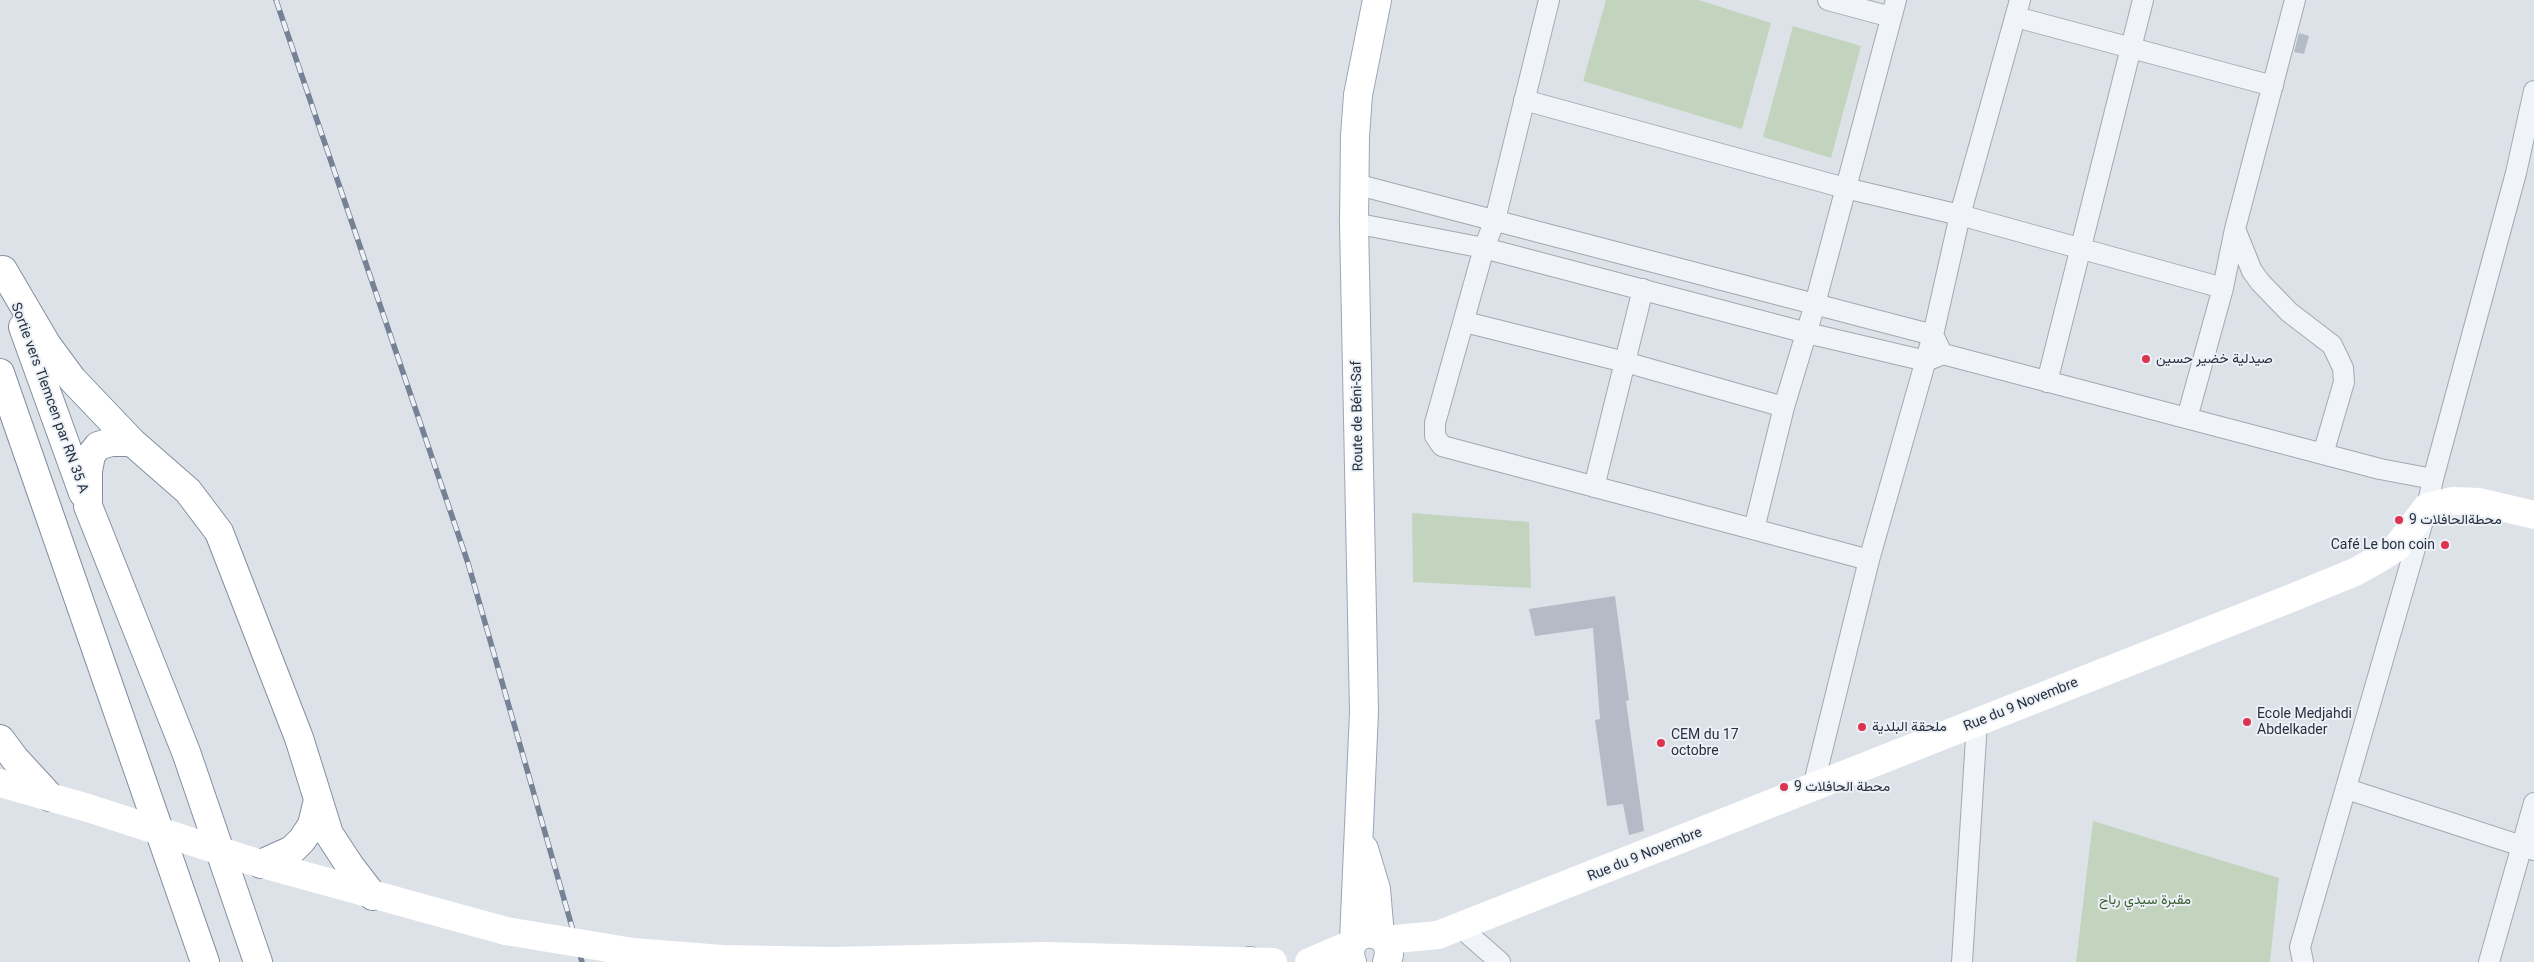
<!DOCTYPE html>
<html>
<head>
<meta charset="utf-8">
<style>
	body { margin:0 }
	canvas { display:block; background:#dde2e9 }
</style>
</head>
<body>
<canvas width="2534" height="962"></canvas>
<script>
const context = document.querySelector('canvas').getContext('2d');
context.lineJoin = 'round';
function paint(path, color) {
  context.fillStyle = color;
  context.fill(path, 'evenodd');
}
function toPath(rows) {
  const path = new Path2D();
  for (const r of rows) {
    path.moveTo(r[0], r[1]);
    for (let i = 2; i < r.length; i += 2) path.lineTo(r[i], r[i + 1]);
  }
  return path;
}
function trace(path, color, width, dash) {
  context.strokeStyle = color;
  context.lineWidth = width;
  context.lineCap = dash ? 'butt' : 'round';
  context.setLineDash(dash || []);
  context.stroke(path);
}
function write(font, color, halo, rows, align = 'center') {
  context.font = font + ' Roboto,Vazirmatn,sans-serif';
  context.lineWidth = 4;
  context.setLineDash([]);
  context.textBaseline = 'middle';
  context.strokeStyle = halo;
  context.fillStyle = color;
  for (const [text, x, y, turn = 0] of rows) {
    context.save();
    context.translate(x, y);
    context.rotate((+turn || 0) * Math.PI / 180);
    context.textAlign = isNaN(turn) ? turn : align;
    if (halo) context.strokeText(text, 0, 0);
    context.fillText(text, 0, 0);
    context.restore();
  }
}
const green = toPath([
	[1606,0,1699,0,1771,23,1742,129,1583,81],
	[1793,26,1861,46,1831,158,1763,137],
	[1412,513,1529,522,1531,588,1413,582],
	[2093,821,2279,878,2270,962,2076,962]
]);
const building = toPath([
	[2299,33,2309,36,2304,54,2294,52],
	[1615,596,1629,700,1626,701,1644,831,1629,835,1623,804,1607,806,1595,720,1600,719,1593,628,1535,636,1529,609]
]);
const street = toPath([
	[1549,0,1495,220,1484,248,1435,423,1435,436,1442,446,1869,560],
	[1828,0,1891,17],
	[2016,17,2273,86],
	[1524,100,1845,188,1960,215,2223,288],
	[1355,184,1933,335,1939,347],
	[1354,223,1484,248,1807,333,1926,361,1943,354,2380,469,2433,479],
	[2235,229,2252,271,2260,282,2289,312,2332,345,2343,368,2344,382,2323,454],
	[1465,322,1625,362,1784,407],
	[2047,382,2143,0],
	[2187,418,2223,288,2235,229,2295,0],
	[1594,487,1643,289],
	[1754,529,1784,407,1815,304,1896,0],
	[1813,787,1869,560,1933,335,1960,215,2020,0],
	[2347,789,2534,850],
	[1460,927,1500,962],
	[1962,962,1977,722],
	[2303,962,2300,947,2427,507,2433,479,2516,173,2534,91],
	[2489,962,2534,803]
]);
const secondary = toPath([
	[0,783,88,808],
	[248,860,506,931],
	[1385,940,1438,935,2294,597,2355,572,2380,558,2396,548,2427,507,2452,501,2479,502,2534,515],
	[633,952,722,959,833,961,1044,956,1273,962],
	[1309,962,1351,944]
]);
const primary = toPath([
	[1364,849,1376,889,1380,936],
	[1354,940,1364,712,1354,223,1355,136,1358,95,1377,0],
	[1250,961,1251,962],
	[1352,962,1350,956,1351,944,1359,936,1369,933,1380,936,1388,944,1389,955,1387,962]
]);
const highway = toPath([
	[3,270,47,345,72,379,132,442,188,491,219,532,299,738,329,834,350,866,373,896],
	[23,327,83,493],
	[0,373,205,962],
	[132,442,111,442,98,446,91,455,88,471,88,506,186,752,258,962],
	[0,739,15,759,50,797],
	[261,864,292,850,302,840,312,825,318,800]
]);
const rail = toPath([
	[276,0,468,563,582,962]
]);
const secondaryBridge = toPath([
	[88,808,248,860],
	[506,931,633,952]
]);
const markers = [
	[2146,359,5,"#dc3450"],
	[2399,520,5,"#dc3450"],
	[2445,545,5,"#dc3450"],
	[2247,722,5,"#dc3450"],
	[1862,727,5,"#dc3450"],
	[1661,743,5,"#dc3450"],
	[1784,787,5,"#dc3450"]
];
const poiNames = [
	["صيدلية خضير حسين",2156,359],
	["محطةالحافلات 9",2409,520],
	["Café Le bon coin",2435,545,"right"],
	["Ecole Medjahdi",2257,714],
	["Abdelkader",2257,730],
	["ملحقة البلدية",1872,727],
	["CEM du 17",1671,735],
	["octobre",1671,751],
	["محطة الحافلات 9",1794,787]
];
const streetNames = [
	["Sortie vers Tlemcen par RN 35 A",49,398,70],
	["Route de Béni-Saf",1358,416,-91],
	["Rue du 9 Novembre",2021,705,-22],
	["Rue du 9 Novembre",1645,855,-22]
];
const parkNames = [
	["مقبرة سيدي رباح",2145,900]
];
paint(green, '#c3d4be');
paint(building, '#b4bbc6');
trace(street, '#a2a9b3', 22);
trace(primary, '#9ba6b6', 30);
trace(highway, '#838fa1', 30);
trace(street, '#f0f3f7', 20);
trace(secondary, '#fff', 28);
trace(primary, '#fff', 28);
trace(highway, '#fff', 28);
trace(rail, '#758194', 5.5);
trace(rail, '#edf1f6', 4, [11]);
trace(secondaryBridge, '#fff', 28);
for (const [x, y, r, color] of markers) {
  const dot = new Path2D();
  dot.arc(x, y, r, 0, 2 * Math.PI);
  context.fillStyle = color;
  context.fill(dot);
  trace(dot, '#edf1f6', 2);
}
write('14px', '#253041', '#edf1f6', poiNames, 'left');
write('14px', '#253041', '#edf1f6', streetNames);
write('14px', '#3a5e31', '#edf1f6', parkNames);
</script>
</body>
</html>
